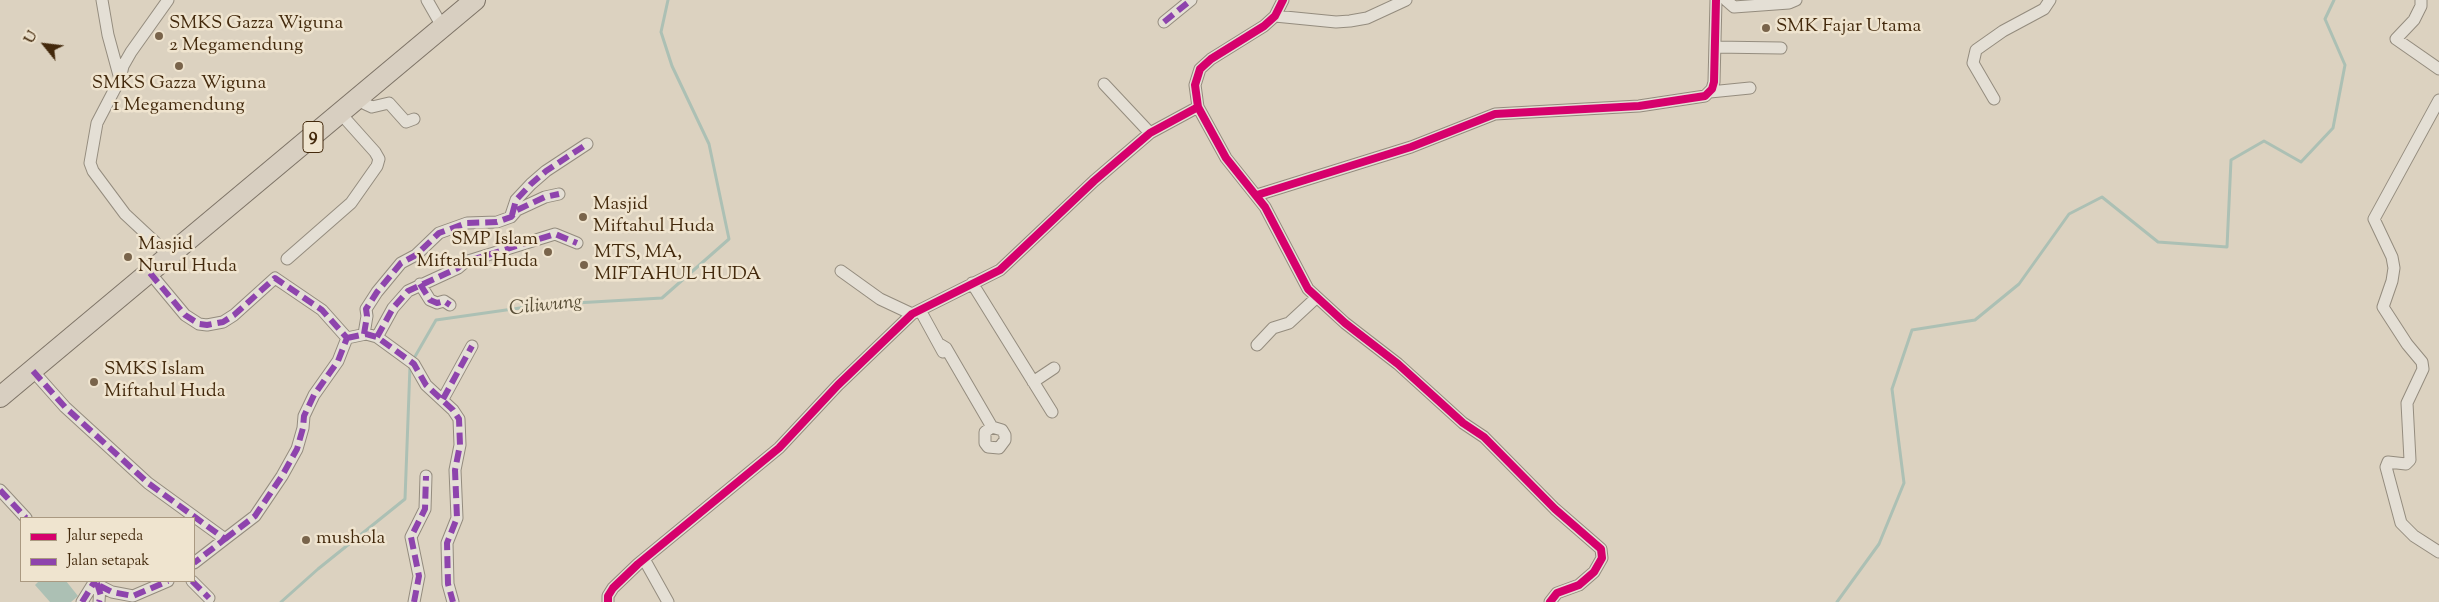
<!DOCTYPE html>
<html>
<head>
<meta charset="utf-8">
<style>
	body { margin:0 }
	#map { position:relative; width:2439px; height:602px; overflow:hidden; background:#dcd2c0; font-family:"Sorts Mill Goudy",serif }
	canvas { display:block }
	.legend { position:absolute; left:20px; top:517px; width:175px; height:65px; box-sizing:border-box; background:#efe4cf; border:1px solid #aa9981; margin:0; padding:6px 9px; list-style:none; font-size:15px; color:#43290c }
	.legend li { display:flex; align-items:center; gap:10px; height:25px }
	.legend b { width:25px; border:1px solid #aa9981 }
	.north { position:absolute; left:20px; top:20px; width:50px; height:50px; -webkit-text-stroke:4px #efe4cf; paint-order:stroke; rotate:299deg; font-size:14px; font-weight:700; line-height:20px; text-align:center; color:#43290c }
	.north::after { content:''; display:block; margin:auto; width:18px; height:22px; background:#43290c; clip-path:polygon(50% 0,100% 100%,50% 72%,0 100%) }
</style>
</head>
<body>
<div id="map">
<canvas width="2439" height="602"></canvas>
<ul class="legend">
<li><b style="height:6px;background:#d6006c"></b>Jalur sepeda</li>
<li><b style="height:6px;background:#8e44ad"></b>Jalan setapak</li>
</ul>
<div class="north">U</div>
</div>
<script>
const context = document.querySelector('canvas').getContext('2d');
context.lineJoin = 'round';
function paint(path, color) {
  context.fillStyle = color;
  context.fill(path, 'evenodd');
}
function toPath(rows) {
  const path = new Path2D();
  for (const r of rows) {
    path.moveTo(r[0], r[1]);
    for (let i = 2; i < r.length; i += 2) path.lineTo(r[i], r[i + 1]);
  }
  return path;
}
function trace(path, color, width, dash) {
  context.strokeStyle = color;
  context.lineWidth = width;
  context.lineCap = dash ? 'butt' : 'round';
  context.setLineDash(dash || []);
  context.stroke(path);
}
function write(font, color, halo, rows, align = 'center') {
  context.font = font + ' "Sorts Mill Goudy",serif';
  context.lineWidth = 5;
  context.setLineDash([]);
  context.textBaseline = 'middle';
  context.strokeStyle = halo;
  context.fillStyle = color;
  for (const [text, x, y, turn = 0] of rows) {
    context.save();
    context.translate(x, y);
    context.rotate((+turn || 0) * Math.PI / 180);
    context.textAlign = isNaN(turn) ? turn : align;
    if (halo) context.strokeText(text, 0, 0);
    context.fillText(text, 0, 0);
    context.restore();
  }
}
const water = toPath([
	[39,581,66,581,78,596,71,602,50,602,35,585]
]);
const stream = toPath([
	[413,360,436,320,541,305,662,298,729,239,709,144,672,66,661,32,668,0],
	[281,602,318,569,405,499,410,366],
	[1837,602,1879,544,1904,483,1892,389,1912,330,1975,320,2019,284,2069,214,2102,197,2158,242,2227,247,2231,160,2264,141,2301,162,2333,128,2345,65,2325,19,2334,0]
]);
const street = toPath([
	[102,0,108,35,120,79,97,123,90,163,93,171,125,214,170,256],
	[427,0,443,28],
	[1283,0,1275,16,1264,26,1211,59,1200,69,1195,85,1198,107,1226,158,1265,207,1308,289,1345,323,1398,364,1463,423,1484,437,1555,509,1601,549,1602,558,1594,572,1579,585,1557,593,1550,602],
	[1726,0,1734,7,1789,3,1796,0],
	[2421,0,2421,6,2414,20,2396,39,2439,69],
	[1275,16,1336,22,1350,21,1367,18,1406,0],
	[1164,22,1191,0],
	[1715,47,1781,48],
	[120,79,123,66,131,52,168,0],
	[1104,84,1150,133],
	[1710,92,1750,88],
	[1994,99,1973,63,1976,50,2003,31,2044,9,2050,0],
	[357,100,372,107,389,103,406,122,414,119],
	[2439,100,2374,219,2392,257,2394,268,2392,281,2383,307,2407,344,2422,362,2423,369,2407,403,2410,460,2406,464,2388,462,2386,467,2401,523,2414,536,2439,552],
	[1257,195,1411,147,1495,114,1639,106,1705,96,1712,89,1714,82,1716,0],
	[511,215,516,200,531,184,546,171,587,144],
	[287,259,351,203,377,166,379,159,375,152,341,114],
	[841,271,880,299,912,314],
	[150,273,185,315,199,324,207,325,223,322,234,315,275,278,322,310,347,338],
	[972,283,1052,412],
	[420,284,430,300,437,303,444,301,450,305],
	[920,310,943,352],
	[364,334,367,316,366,309,377,292,401,263,416,255,439,233,467,223,497,222,511,217,517,210,545,197,559,194],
	[377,337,393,308,408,291,458,268,465,262,555,234,577,243],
	[347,338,366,334,377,337,414,364,426,385,453,410,459,419,460,445,455,470,457,518,447,543,448,584,453,602],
	[941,345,946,348,992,427,1002,430,1005,435,1005,440,999,448,988,447,985,443,985,432,992,427],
	[1257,345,1273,328,1289,323,1316,298],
	[33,371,65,407,148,483,225,539,194,563],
	[1033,382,1054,368],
	[443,399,472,346],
	[0,490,26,518],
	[225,539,255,516,282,476,297,449,303,428,304,416,314,395,338,361,347,338],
	[644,559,668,602],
	[192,581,209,598],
	[97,582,100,586,99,602],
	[100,586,112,592,133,596,168,581],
	[82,602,95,581],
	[414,602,419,576,411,537,425,509,426,476],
	[608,602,608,596,613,588,638,564,779,448,838,385,912,314,1000,270,1094,181,1150,133,1198,107]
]);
const highway = toPath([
	[0,397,475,0]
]);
const quiet = toPath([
	[1164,22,1191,0],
	[512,215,516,200,531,184,546,171,587,144],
	[150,273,185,315,199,324,207,325,223,322,234,315,275,278,322,310,347,338],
	[420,284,430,300,437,303,444,301,450,305],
	[364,334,367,316,366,309,377,292,401,263,416,255,439,233,467,223,497,222,511,217,517,210,545,197,559,194],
	[377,337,393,308,408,291,458,268,465,262,555,234,577,243],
	[347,338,366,334,377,337,414,364,426,385,453,410,459,419,460,445,455,470,457,518,447,543,448,584,453,602],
	[33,371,65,407,148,483,225,539,194,563],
	[443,399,472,346],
	[0,490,26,518],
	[225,539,255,516,282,476,297,449,303,428,304,416,314,395,338,361,347,338],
	[192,581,209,598],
	[97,583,101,596,99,602],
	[100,586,112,592,133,596,168,581],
	[82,602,95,581],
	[414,602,419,576,411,537,425,509,426,476]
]);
const cycleway = toPath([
	[1283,0,1275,16,1264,26,1211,59,1200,69,1195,85,1198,107,1226,158,1265,207,1308,289,1345,323,1398,364,1463,423,1484,437,1555,509,1601,549,1602,558,1594,572,1579,585,1557,593,1550,602],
	[1257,195,1411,147,1495,114,1639,106,1705,96,1712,89,1714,82,1716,0],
	[608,602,608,596,613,588,638,564,779,448,838,385,912,314,1000,270,1094,181,1150,133,1198,107]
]);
const markers = [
	[1766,28,5,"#79644b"],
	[159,36,5,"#79644b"],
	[179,66,5,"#79644b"],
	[583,217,5,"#79644b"],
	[548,252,5,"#79644b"],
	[128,257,5,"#79644b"],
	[584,265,5,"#79644b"],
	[94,382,5,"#79644b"],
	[306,540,5,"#79644b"]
];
const shields = [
	[313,137,20]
];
const shieldNames = [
	["9",313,137]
];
const poiNames = [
	["SMKS Gazza Wiguna",169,25],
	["2 Megamendung",169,47],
	["SMK Fajar Utama",1776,28],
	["SMKS Gazza Wiguna",179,85,"center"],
	["1 Megamendung",179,107,"center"],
	["Masjid",593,206],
	["Miftahul Huda",593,228],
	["SMP Islam",538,241,"right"],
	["Miftahul Huda",538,263,"right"],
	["Masjid",138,246],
	["Nurul Huda",138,268],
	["MTS, MA,",594,254],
	["MIFTAHUL HUDA",594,276],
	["SMKS Islam",104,371],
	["Miftahul Huda",104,393],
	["mushola",316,540]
];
const waterNames = [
	["Ciliwung",546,307,-6]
];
paint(water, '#acc0b4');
trace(stream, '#acc0b4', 3);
trace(street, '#948c7e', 13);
trace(highway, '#7e7467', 22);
trace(street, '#e4dfd5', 11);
trace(highway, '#d8cfc1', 20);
trace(quiet, '#8e44ad', 6, [12, 6]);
trace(cycleway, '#d6006c', 8);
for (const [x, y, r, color] of markers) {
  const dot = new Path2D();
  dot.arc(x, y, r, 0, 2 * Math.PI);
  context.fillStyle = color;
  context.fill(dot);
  trace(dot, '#efe4cf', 2);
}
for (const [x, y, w] of shields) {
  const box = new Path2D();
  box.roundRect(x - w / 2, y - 15.5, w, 31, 4);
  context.fillStyle = '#efe4cf';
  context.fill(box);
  trace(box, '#43290c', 1);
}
write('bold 18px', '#43290c', null, shieldNames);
write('19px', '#43290c', '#efe4cf', poiNames, 'left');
write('italic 20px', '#584d35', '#efe4cf', waterNames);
</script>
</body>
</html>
